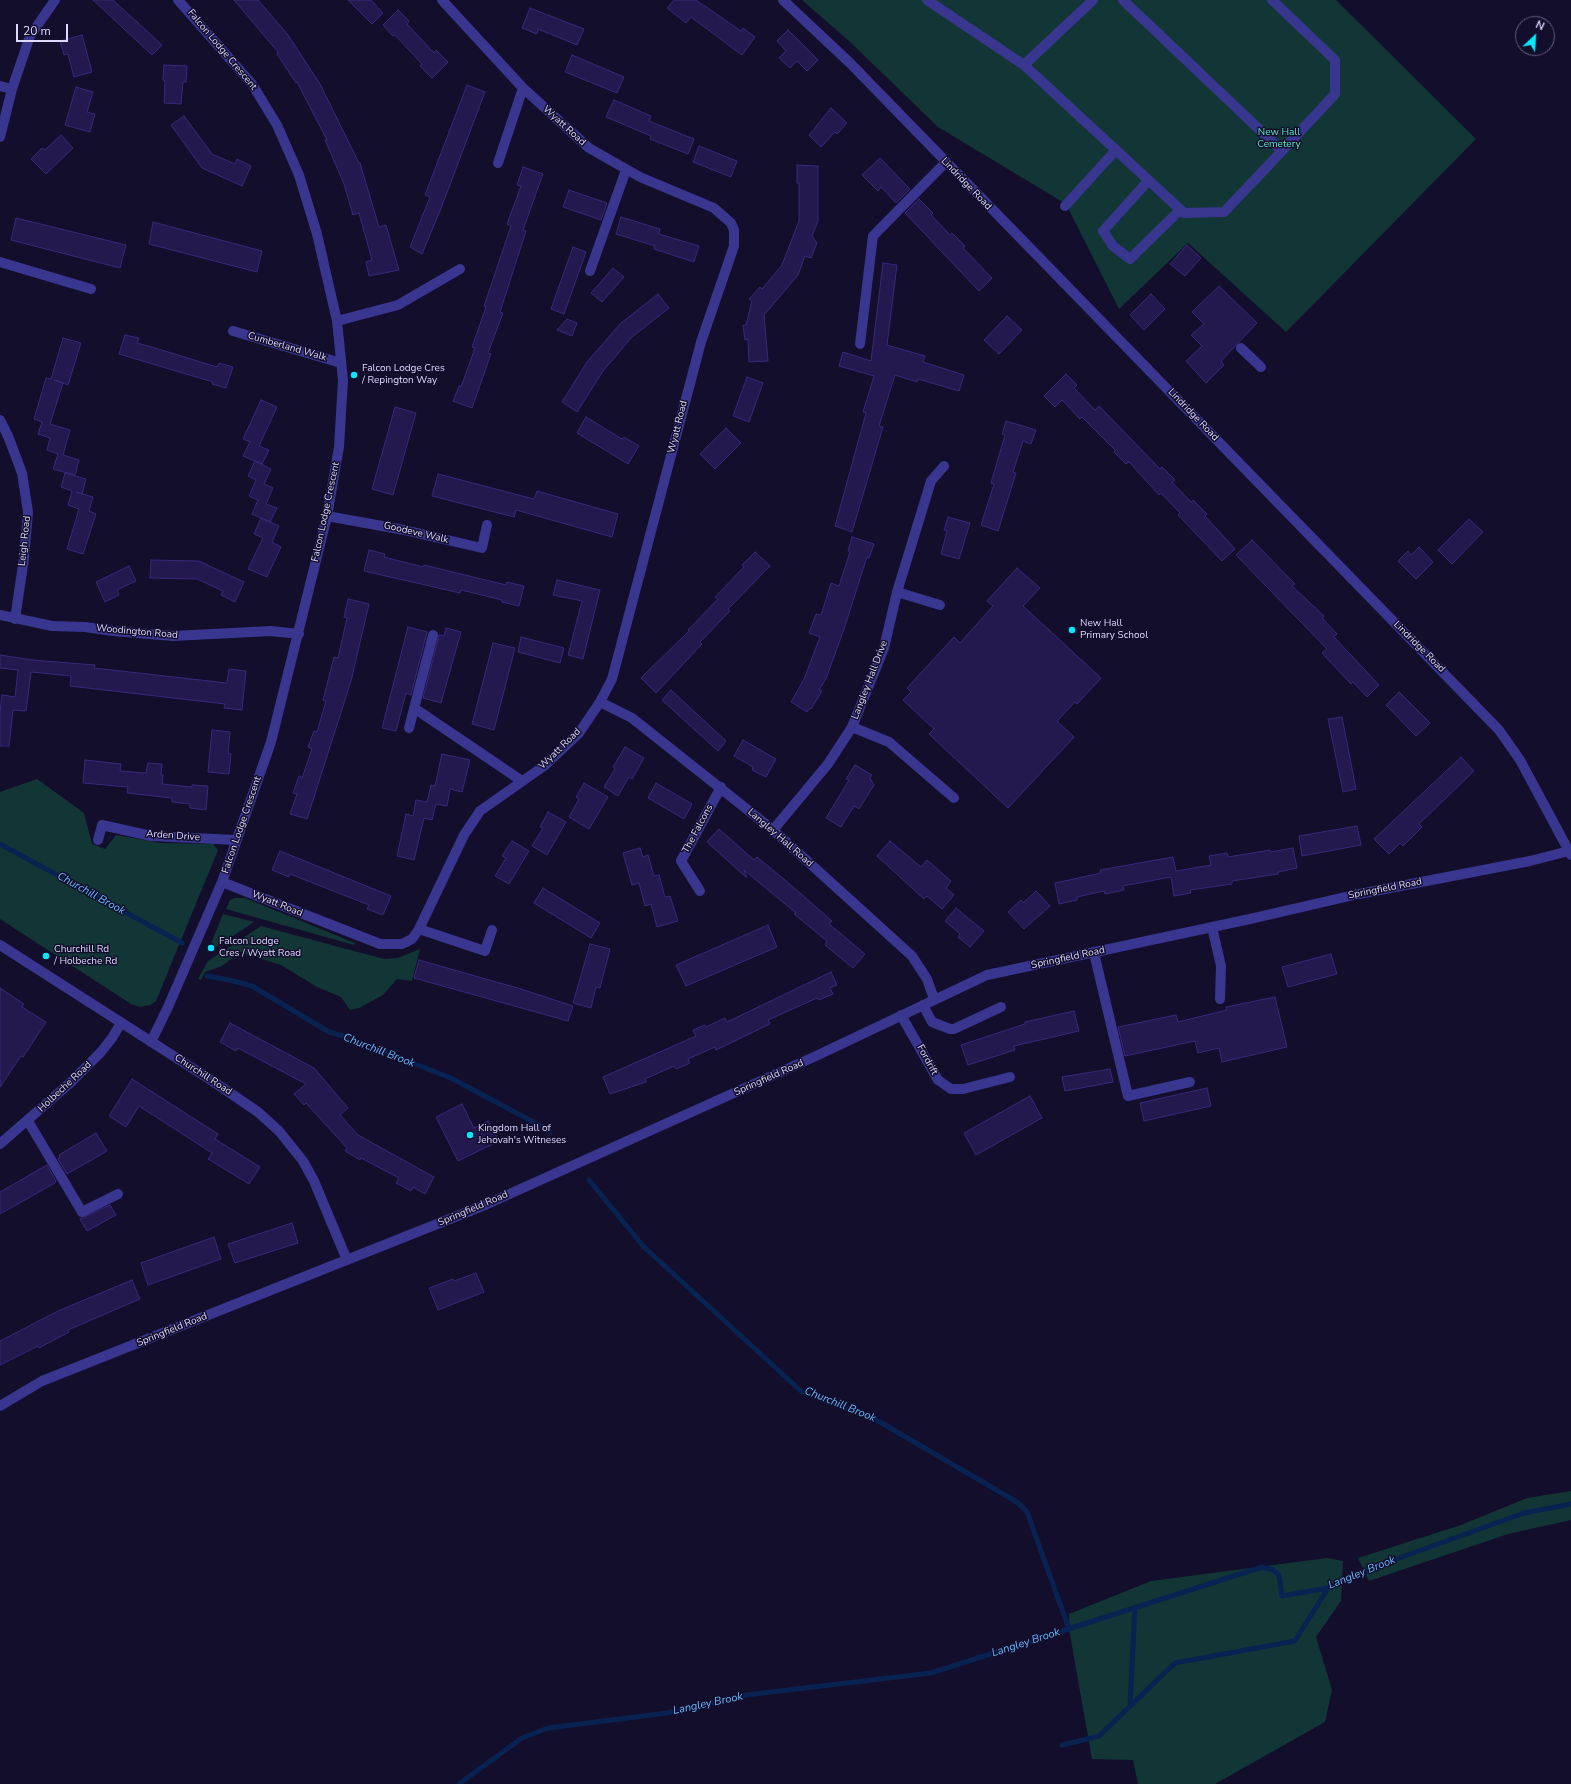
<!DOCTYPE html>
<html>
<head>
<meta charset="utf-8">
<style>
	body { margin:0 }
	#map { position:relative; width:1571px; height:1784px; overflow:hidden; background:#130e2c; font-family:"Nunito Sans",sans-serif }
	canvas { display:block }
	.north { position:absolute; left:1515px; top:16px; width:40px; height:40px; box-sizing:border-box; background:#130e2c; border:1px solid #645f80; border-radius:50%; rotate:25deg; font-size:11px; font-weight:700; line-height:16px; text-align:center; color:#ddd9ff }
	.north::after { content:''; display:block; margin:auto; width:14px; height:18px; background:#05e8ff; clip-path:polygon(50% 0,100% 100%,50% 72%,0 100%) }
	.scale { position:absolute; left:16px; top:24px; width:52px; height:18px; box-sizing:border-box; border:2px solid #ddd9ff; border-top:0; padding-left:5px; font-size:12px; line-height:14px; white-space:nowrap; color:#ddd9ff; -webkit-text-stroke:3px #130e2c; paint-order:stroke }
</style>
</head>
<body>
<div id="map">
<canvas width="1571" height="1784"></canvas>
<div class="north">N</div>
<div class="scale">20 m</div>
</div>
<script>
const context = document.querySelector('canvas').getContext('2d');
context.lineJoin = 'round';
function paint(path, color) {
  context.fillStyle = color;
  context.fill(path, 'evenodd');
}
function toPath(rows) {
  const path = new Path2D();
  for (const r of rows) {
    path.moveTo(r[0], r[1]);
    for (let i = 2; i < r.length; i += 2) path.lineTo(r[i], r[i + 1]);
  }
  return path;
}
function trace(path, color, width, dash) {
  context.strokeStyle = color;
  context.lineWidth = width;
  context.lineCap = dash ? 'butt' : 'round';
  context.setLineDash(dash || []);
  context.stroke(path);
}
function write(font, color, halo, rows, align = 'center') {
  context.font = font + ' "Nunito Sans",sans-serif';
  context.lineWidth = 3;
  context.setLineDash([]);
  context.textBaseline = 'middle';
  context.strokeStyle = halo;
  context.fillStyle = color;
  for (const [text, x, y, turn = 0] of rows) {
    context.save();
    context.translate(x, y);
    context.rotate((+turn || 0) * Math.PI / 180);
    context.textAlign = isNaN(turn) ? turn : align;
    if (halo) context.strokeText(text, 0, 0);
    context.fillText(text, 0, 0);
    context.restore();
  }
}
const green = toPath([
	[802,0,1336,0,1476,139,1286,332,1188,243,1119,309,1066,204,938,127,849,41],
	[37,779,84,813,92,844,105,849,116,835,161,843,213,844,218,850,156,1001,150,1005,140,1007,131,1004,0,919,0,792],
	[235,898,245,898,355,943,354,945,226,909,230,900],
	[223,914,254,922,207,953],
	[261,926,384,959,398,958,420,949,412,981,397,979,383,995,359,1008,350,1010,341,997,317,987,281,965,240,952,222,966,205,972,201,980,198,979,208,961],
	[1571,1491,1571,1520,1508,1534,1369,1581,1358,1558,1461,1525,1527,1498],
	[1327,1558,1343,1561,1341,1601,1316,1637,1332,1690,1325,1722,1215,1784,1138,1784,1133,1760,1092,1759,1069,1629,1069,1614,1151,1581]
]);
const stream = toPath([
	[0,844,182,943],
	[207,976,234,981,252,986,329,1032,343,1036,451,1078,550,1131],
	[589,1180,643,1246,802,1392,880,1422,1017,1502,1027,1512,1069,1629],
	[1130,1705,1135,1607],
	[1062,1745,1099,1736,1175,1663,1295,1641,1328,1588],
	[459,1784,522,1738,548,1728,667,1713,746,1695,931,1673,1262,1567,1273,1570,1279,1575,1282,1596,1328,1588,1399,1558,1524,1513,1571,1504]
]);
const building = toPath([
	[93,0,113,0,162,45,152,55,93,0],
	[234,0,258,0,288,35,320,84,359,163,360,163,379,227,386,225,399,270,369,276,366,262,372,260,359,213,353,215,344,184,325,140,327,140,297,82,296,83,277,54,278,52,234,0],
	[348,0,371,0,383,13,372,24,348,0],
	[674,0,696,0,741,31,743,28,755,37,742,55,691,17,686,23,667,8,674,0],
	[530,8,584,29,577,45,538,29,537,34,522,28,530,8],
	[398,10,409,21,407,24,434,53,436,50,448,62,432,78,420,66,422,64,395,35,393,36,383,25,398,10],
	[788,30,818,60,807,71,797,61,790,68,779,58,786,51,777,41,788,30],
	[82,35,92,72,74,77,68,54,64,55,60,41,82,35],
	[572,55,624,77,617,93,565,72,572,55],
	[164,65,187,66,186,82,183,82,181,104,164,103,165,81,163,80,164,65],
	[467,85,485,92,440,211,422,254,410,247,430,197,425,195,467,85],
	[76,87,93,92,87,112,95,114,90,132,65,125,76,87],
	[614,100,651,116,649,121,694,139,688,154,650,139,651,136,606,117,614,100],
	[831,108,847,123,837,134,835,132,821,147,809,135,831,108],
	[184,116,212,154,235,164,237,159,251,166,242,186,202,168,171,125,184,116],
	[61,135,73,148,46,174,31,159,42,148,45,150,61,135],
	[699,146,737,161,731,177,693,162,699,146],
	[880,158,910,189,896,203,881,187,878,191,862,175,880,158],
	[797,165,818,166,818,221,812,236,817,243,811,258,805,256,798,275,764,315,768,361,749,362,748,339,745,340,743,325,746,325,752,301,749,299,760,287,762,289,782,265,799,221,799,183,797,183,797,165],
	[523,167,543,174,523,230,526,231,500,312,503,313,488,353,491,354,472,408,453,401,459,386,461,387,475,348,472,347,486,307,484,306,511,226,507,224,521,186,517,185,523,167],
	[569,190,607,203,601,220,563,207,569,190],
	[919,199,933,213,931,215,950,235,952,233,965,246,963,248,992,278,979,291,905,213,919,199],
	[621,217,660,229,659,234,699,246,694,262,654,249,655,246,616,234,621,217],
	[16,218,126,245,120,268,11,240,16,218],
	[153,222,262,251,257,272,149,244,153,222],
	[1187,245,1201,258,1185,276,1170,264,1187,245],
	[573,247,586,252,564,314,551,309,573,247],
	[883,263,897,265,887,345,925,356,923,362,964,375,959,391,918,379,917,382,895,375,879,426,883,427,852,532,835,526,866,413,863,412,874,376,839,366,843,352,871,361,883,263],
	[613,268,624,277,602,302,591,293,613,268],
	[1219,286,1257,323,1221,361,1224,365,1206,383,1186,361,1202,346,1191,335,1204,324,1192,312,1219,286],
	[658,294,669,308,632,337,603,371,577,412,562,402,587,362,621,323,658,294],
	[1151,294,1165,309,1144,330,1130,315,1151,294],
	[1007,316,1022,330,999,354,984,340,1007,316],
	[567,319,577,323,572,336,557,330,567,319],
	[125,335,139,338,137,343,155,348,217,367,219,363,233,367,226,388,212,384,213,382,119,354,125,335],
	[63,338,81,343,68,385,54,380,63,383,50,424,70,430,63,455,79,460,75,475,53,469,58,454,47,450,50,438,38,434,42,422,34,419,46,378,51,379,63,338],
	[1066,374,1077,385,1074,388,1095,410,1099,406,1160,469,1162,467,1175,480,1172,482,1191,502,1193,500,1207,514,1205,516,1235,549,1222,561,1178,515,1180,513,1161,493,1159,495,1129,462,1126,464,1114,452,1115,450,1082,417,1080,419,1062,400,1055,407,1044,396,1066,374],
	[747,377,763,383,749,422,733,416,747,377],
	[261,400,277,407,259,446,269,450,262,464,243,456,250,442,243,439,261,400],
	[395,407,416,413,393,495,372,489,395,407],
	[586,417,622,439,624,437,639,446,628,464,577,433,586,417],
	[1006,421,1036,430,1031,444,1023,441,1013,472,1016,473,998,531,981,525,994,484,991,483,1005,435,1002,434,1006,421],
	[726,428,741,443,715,469,700,454,726,428],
	[255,461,271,469,264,484,273,488,266,504,277,508,270,522,252,514,258,500,249,496,256,480,248,476,255,461],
	[65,473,86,479,82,494,76,492,93,497,89,511,96,514,83,554,67,549,79,509,68,505,72,491,61,487,65,473],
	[438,474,534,499,537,491,618,514,612,537,516,510,514,517,432,496,438,474],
	[948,517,970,523,959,559,941,554,947,531,944,530,948,517],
	[261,518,279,526,272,542,281,547,267,577,248,569,263,538,254,534,261,518],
	[1469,519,1483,532,1452,564,1438,550,1469,519],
	[852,537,874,544,869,558,867,557,844,629,826,679,819,690,822,691,811,709,810,708,807,712,791,702,804,679,820,637,809,633,816,614,821,615,831,583,839,586,850,552,848,551,852,537],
	[1252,540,1295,584,1292,586,1324,616,1322,618,1337,634,1334,637,1379,685,1367,697,1353,682,1351,684,1322,653,1327,649,1236,555,1252,540],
	[1419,547,1433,562,1416,579,1398,561,1408,551,1411,555,1419,547],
	[369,550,385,554,384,557,423,567,424,565,506,585,507,582,524,586,519,606,502,602,502,600,461,590,460,593,364,571,369,550],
	[755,552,770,566,728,609,730,611,700,642,702,644,656,693,641,678,689,631,688,630,718,599,715,597,744,567,742,565,755,552],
	[151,560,199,561,244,582,235,602,221,595,223,591,197,579,150,578,151,560],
	[129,566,136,581,117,590,119,595,105,602,96,582,129,566],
	[1017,568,1040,588,1023,606,1101,678,1077,704,1075,702,1057,721,1074,737,1008,808,929,734,934,729,903,700,911,692,907,688,954,637,960,643,993,606,987,601,1017,568],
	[557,580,600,590,583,659,568,655,582,601,553,595,557,580],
	[348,599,369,604,351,681,307,819,290,814,297,794,293,793,299,776,302,778,312,749,308,747,314,731,317,732,326,701,323,700,334,657,338,658,347,618,344,617,348,599],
	[408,627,427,632,411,695,406,693,396,731,382,728,408,627],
	[446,628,461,632,441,703,423,698,439,635,444,636,446,628],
	[521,637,564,648,560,663,518,652,521,637],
	[493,643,515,648,494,730,472,724,493,643],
	[0,655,32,660,95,665,94,668,227,683,229,669,246,671,242,710,224,708,225,704,70,686,71,676,31,672,26,711,13,710,9,746,0,746,0,712,2,695,15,697,18,670,0,668,0,655],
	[671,690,726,741,718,751,662,700,671,690],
	[1399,692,1430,723,1416,736,1386,705,1399,692],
	[1342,717,1356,789,1343,792,1328,719,1342,717],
	[212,730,230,732,228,753,231,754,229,774,208,772,212,730],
	[743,740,776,759,766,777,752,770,753,767,734,756,743,740],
	[625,747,644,758,632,779,629,777,618,796,604,787,615,769,613,767,625,747],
	[442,754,470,760,462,792,450,789,447,806,436,804,432,820,424,818,414,860,397,856,406,814,413,816,416,800,427,802,431,785,435,786,442,754],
	[1461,757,1474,771,1419,824,1422,827,1403,846,1400,843,1389,854,1374,839,1461,757],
	[85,760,121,764,120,771,146,773,148,763,162,764,161,775,163,775,162,784,192,787,192,785,208,786,206,810,190,808,190,804,172,802,172,798,127,793,128,787,83,783,85,760],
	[855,765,872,775,870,778,874,785,859,809,854,806,841,827,826,818,849,780,846,779,855,765],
	[584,783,608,797,589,829,569,817,579,799,576,797,584,783],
	[656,783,692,804,684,819,648,798,656,783],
	[548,812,566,822,547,855,532,846,543,828,540,827,548,812],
	[1357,826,1361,845,1302,856,1299,836,1357,826],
	[719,829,754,860,757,857,785,880,832,921,829,924,865,954,853,968,825,945,827,941,794,914,796,913,744,870,747,878,707,842,719,829],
	[512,841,529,851,509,884,495,876,506,858,502,856,512,841],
	[890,841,921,867,927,860,951,881,946,888,954,895,942,909,927,896,924,899,877,856,890,841],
	[640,848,643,857,648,855,654,876,659,875,665,897,670,896,678,921,657,927,651,904,645,906,639,883,632,885,623,853,640,848],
	[1293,848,1297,868,1278,872,1278,874,1232,881,1232,884,1190,890,1191,893,1174,896,1171,877,1123,886,1124,890,1105,894,1104,891,1077,897,1077,900,1059,904,1055,883,1101,873,1100,870,1173,857,1176,871,1211,865,1209,856,1227,853,1228,857,1270,850,1271,852,1293,848],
	[280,851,391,896,383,915,367,909,369,905,290,874,289,877,272,870,280,851],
	[543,888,600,923,591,938,534,903,543,888],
	[1036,891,1050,906,1024,929,1008,912,1021,900,1023,903,1036,891],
	[956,908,984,931,970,947,958,937,960,934,945,921,956,908],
	[768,925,777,947,686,986,676,965,768,925],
	[590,944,610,949,600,988,596,987,591,1008,573,1003,590,944],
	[1331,954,1337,974,1288,987,1282,967,1331,954],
	[419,960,521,989,573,1006,568,1021,414,978,419,960],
	[831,972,837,985,830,988,833,994,819,1000,817,998,768,1020,770,1024,716,1050,715,1047,688,1059,690,1063,676,1069,674,1066,645,1079,646,1082,610,1094,603,1077,696,1036,693,1030,705,1025,706,1027,725,1018,727,1022,831,972],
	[0,988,24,1004,22,1007,46,1022,23,1057,21,1056,0,1087,0,988],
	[1275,997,1287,1047,1222,1062,1219,1048,1198,1053,1195,1041,1125,1056,1118,1027,1176,1015,1178,1022,1227,1010,1226,1007,1275,997],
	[1074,1011,1079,1031,1014,1046,1015,1050,968,1065,961,1045,1025,1024,1025,1022,1074,1011],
	[230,1023,314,1068,348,1108,340,1115,358,1135,434,1177,425,1194,413,1187,411,1191,396,1183,399,1178,361,1158,360,1160,345,1151,347,1148,306,1103,304,1105,294,1094,306,1084,238,1048,236,1051,220,1042,230,1023],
	[1110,1069,1113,1082,1065,1091,1062,1077,1110,1069],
	[132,1079,218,1134,215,1139,260,1167,249,1184,208,1159,212,1153,139,1106,126,1127,109,1116,132,1079],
	[1207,1088,1211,1106,1144,1121,1140,1103,1207,1088],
	[1030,1096,1042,1118,976,1155,964,1133,1030,1096],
	[462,1104,474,1128,488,1121,499,1141,458,1161,436,1117,462,1104],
	[96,1133,107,1151,67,1174,58,1159,60,1157,59,1155,96,1133],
	[47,1165,56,1181,55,1183,0,1214,0,1192,47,1165],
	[110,1205,116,1215,87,1231,80,1219,110,1205],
	[292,1223,298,1243,235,1263,228,1244,292,1223],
	[214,1237,221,1259,148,1285,141,1263,214,1237],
	[476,1273,484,1292,438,1310,429,1288,453,1279,454,1281,476,1273],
	[132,1280,140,1299,68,1330,69,1332,39,1348,38,1346,0,1365,0,1341,58,1311,132,1280]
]);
const minor = toPath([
	[783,0,850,63,1499,730,1520,760,1571,855],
	[927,0,1024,65,1093,0],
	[1123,0,1282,151],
	[1024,65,1184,213,1224,212,1282,151,1335,94,1335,60,1272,0],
	[0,86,12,89],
	[0,137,12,89,30,36,55,0],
	[498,163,523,88],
	[1148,181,1103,231,1113,246,1130,259,1180,210],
	[1065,206,1116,150],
	[0,262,91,289],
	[590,271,626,170],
	[337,321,398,305,460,269],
	[233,331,341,363],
	[860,344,873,236,946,162],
	[1241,348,1261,367],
	[0,420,8,436,22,473,28,512,24,558,15,619],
	[327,516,404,530,482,548,487,525],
	[897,592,940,605],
	[0,615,52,626,85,627,113,631,173,636,271,631,299,634],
	[600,702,632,718,773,830,912,956,927,979,934,999],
	[414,708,522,781],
	[852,727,889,742,954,798],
	[409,728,433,635],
	[773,830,828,764,852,727,884,648,897,592,931,481,944,466],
	[98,840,102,825,151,836,236,840],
	[222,882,380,944,402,944,412,939,419,929,464,835,480,811,544,766,579,733,600,702,612,679,701,342,734,246,734,230,731,223,714,208,640,177,589,148,523,88,442,0],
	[700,891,681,861,721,787],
	[1212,927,1221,966,1220,999],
	[419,929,485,951,492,930],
	[0,945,211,1080,258,1112,279,1131,303,1161,314,1181,347,1260],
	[1094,953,1128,1096,1190,1082],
	[923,1005,932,1022,950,1029,954,1029,1001,1007],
	[901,1015,938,1080,951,1089,963,1089,1010,1077],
	[151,1042,168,1007,222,882,271,742,327,516,339,447,343,380,337,321,317,234,299,175,277,125,252,84,178,0],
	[28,1121,82,1212,118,1194],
	[0,1144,70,1083,101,1052,112,1038,121,1023],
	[0,1406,42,1381,485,1205,816,1056,987,975,1250,919,1354,895,1530,861,1569,851]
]);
const markers = [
	[354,375,4,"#05e8ff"],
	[1072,630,4,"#05e8ff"],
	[211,948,4,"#05e8ff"],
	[46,956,4,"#05e8ff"],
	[470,1135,4,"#05e8ff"]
];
const streetNames = [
	["Falcon Lodge Crescent",222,50,50],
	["Wyatt Road",564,126,42],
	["Lindridge Road",966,184,46],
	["Cumberland Walk",287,347,16],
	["Lindridge Road",1193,415,46],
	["Wyatt Road",678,427,-76],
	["Falcon Lodge Crescent",326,512,-78],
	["Goodeve Walk",416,533,13],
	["Leigh Road",25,541,-84],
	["Woodington Road",137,632,5],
	["Lindridge Road",1419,647,45],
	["Langley Hall Drive",870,680,-69],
	["Wyatt Road",560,749,-44],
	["Falcon Lodge Crescent",242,825,-71],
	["The Falcons",698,829,-62],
	["Arden Drive",173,836,4],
	["Langley Hall Road",780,838,41],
	["Springfield Road",1385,889,-11],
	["Wyatt Road",277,904,22],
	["Springfield Road",1068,958,-12],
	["Fordrift",927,1060,61],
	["Churchill Road",203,1075,33],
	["Springfield Road",769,1078,-24],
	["Holbeche Road",65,1087,-43],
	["Springfield Road",473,1209,-23],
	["Springfield Road",172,1330,-22]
];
const parkNames = [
	["New Hall",1279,133],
	["Cemetery",1279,145]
];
const poiNames = [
	["Falcon Lodge Cres",362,369],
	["/ Repington Way",362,381],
	["New Hall",1080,624],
	["Primary School",1080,636],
	["Falcon Lodge",219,942],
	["Cres / Wyatt Road",219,954],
	["Churchill Rd",54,950],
	["/ Holbeche Rd",54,962],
	["Kingdom Hall of",478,1129],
	["Jehovah's Witneses",478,1141]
];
const waterNames = [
	["Churchill Brook",91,894,29],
	["Churchill Brook",379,1051,21],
	["Churchill Brook",840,1405,22],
	["Langley Brook",1362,1573,-22],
	["Langley Brook",1026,1643,-18],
	["Langley Brook",708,1704,-12]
];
paint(green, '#113635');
trace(stream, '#082351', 5);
paint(building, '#23194e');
trace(building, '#39297c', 1);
trace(minor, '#38368f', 10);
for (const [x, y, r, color] of markers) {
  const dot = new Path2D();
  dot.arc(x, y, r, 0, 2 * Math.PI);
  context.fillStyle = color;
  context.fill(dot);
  trace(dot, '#130e2c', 1.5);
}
write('10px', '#ddd9ff', '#130e2c', streetNames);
write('10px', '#59ebc5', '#130e2c', parkNames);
write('10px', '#ddd9ff', '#130e2c', poiNames, 'left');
write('italic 11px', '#67baff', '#130e2c', waterNames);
</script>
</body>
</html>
